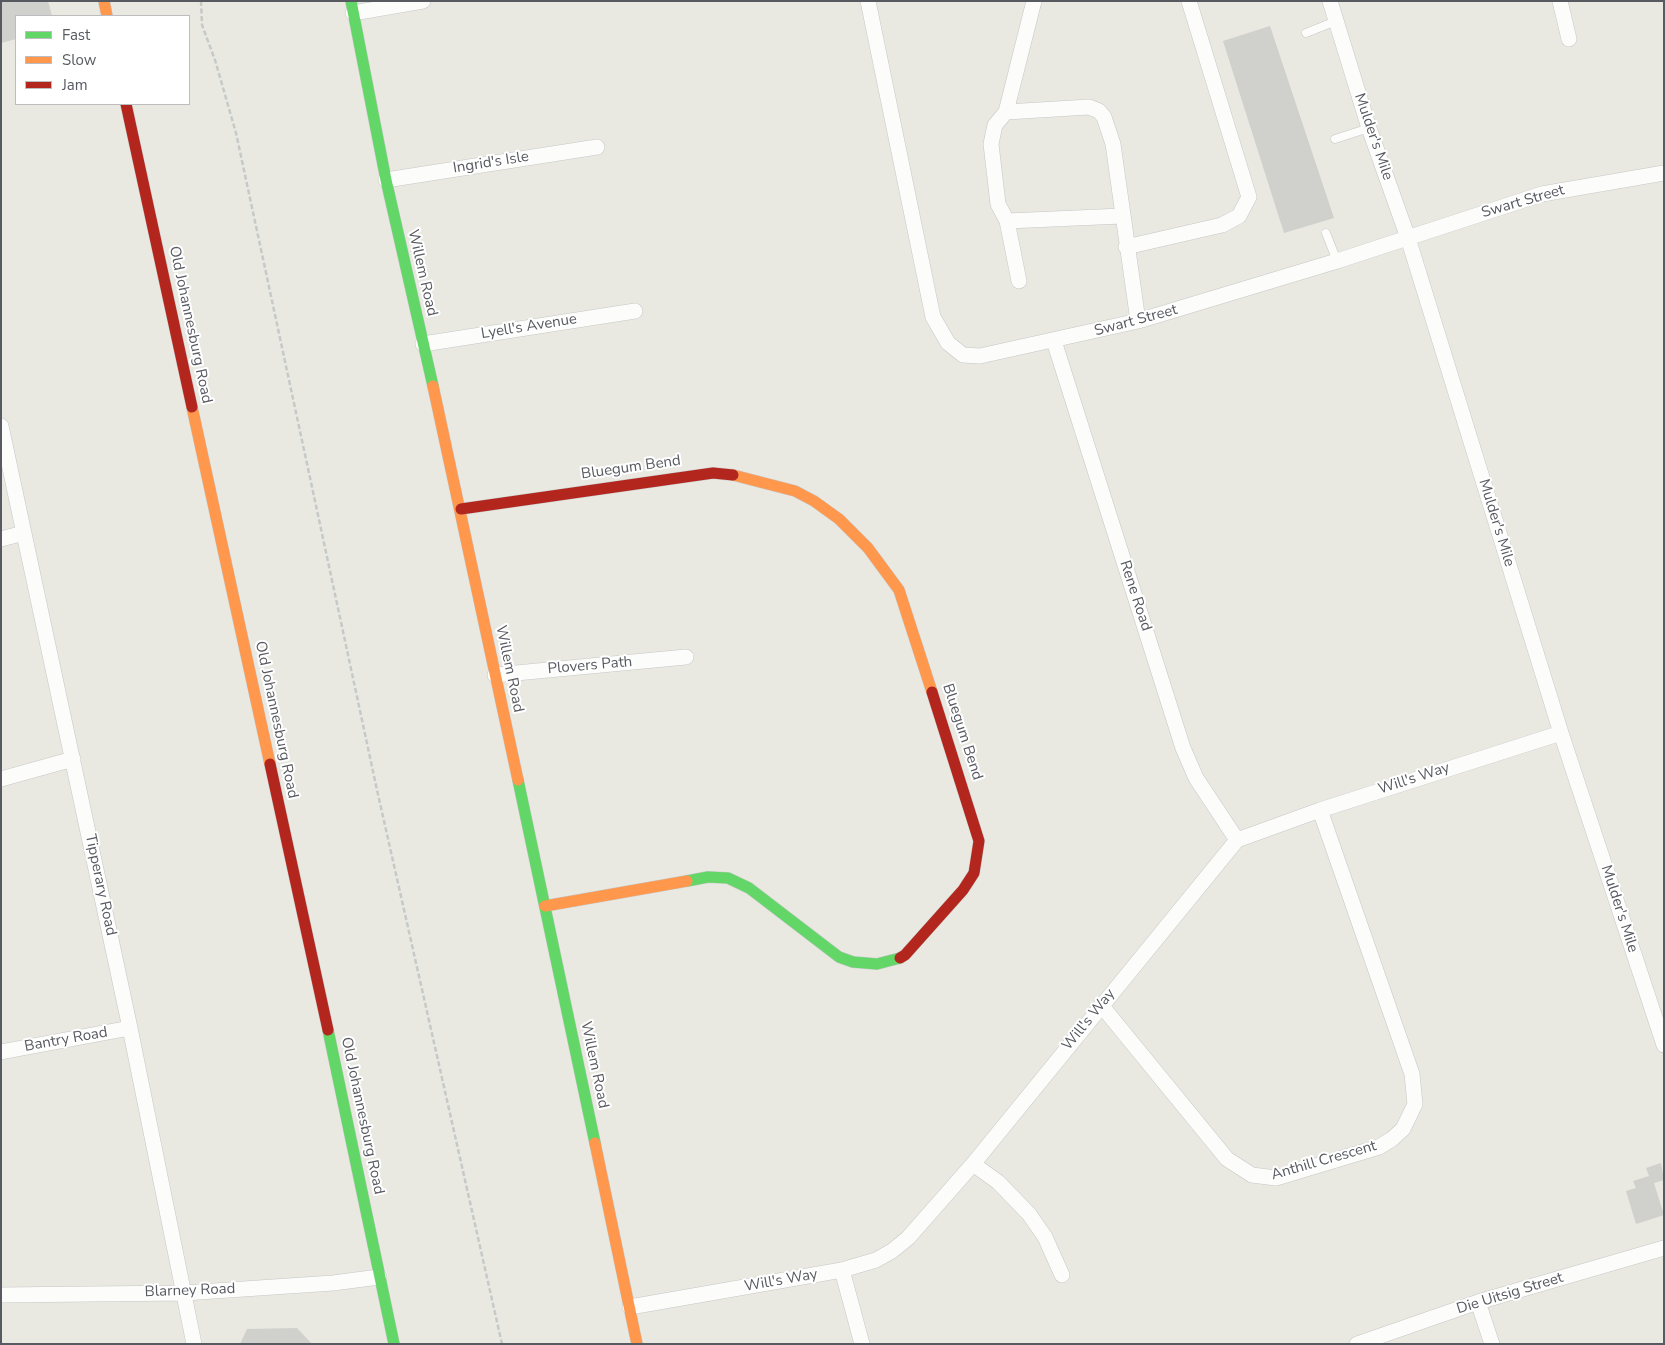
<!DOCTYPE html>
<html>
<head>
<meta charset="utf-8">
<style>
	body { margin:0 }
	#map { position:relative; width:1665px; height:1345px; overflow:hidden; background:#e9e9e2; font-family:"Nunito Sans",sans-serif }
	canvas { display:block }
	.frame { position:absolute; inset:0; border:2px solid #585a61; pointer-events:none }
	.legend { position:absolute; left:15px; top:15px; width:175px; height:90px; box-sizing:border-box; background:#fff; border:1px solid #bcbdc0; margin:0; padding:6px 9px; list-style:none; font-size:15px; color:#585a61 }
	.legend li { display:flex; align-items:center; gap:10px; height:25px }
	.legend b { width:25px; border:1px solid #bcbdc0 }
</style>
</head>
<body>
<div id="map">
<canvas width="1665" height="1345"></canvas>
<div class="frame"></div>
<ul class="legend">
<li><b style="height:6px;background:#63d668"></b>Fast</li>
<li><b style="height:6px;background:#ff974d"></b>Slow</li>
<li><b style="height:6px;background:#b3261e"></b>Jam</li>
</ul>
</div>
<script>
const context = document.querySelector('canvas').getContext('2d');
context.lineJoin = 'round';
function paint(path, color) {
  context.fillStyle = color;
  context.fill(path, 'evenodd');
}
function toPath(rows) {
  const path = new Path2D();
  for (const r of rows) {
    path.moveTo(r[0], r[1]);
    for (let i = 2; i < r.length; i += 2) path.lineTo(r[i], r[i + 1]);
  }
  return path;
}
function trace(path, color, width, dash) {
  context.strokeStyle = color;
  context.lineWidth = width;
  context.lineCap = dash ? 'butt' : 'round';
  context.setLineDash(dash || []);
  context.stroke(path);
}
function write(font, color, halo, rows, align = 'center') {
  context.font = font + ' "Nunito Sans",sans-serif';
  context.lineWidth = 4;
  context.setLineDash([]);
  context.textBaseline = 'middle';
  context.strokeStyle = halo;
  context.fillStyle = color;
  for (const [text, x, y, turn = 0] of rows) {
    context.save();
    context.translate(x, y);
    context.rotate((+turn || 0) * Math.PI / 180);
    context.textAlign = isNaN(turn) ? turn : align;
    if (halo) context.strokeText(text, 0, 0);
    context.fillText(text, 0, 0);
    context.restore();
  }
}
const building = toPath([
	[1,1,48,1,52,16,16,16,16,39,1,43],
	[1270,26,1334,218,1284,233,1223,41],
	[1661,1163,1664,1180,1654,1183,1664,1215,1636,1224,1626,1191,1636,1188,1633,1181,1649,1176,1646,1168],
	[297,1328,312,1344,240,1344,247,1329]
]);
const path = toPath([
	[201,1,202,25,215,60,236,133,377,790,502,1344]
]);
const lane = toPath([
	[1306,33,1336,21],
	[1335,139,1369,128],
	[1326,233,1337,261]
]);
const street = toPath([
	[868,1,933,317,948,343,963,355,980,356,1138,321,1337,261,1542,194,1664,173],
	[1034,1,1006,112,995,125,991,144,998,204,1007,221,1122,216],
	[1330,1,1369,128,1408,238,1561,733,1664,1045],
	[1560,1,1569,39],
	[353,13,423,1],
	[1006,112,1089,107,1099,111,1104,117,1113,144,1138,321],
	[386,180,597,147],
	[1007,221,1019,281],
	[1126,247,1222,225,1239,216,1249,197,1189,1],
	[1054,341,1183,748,1196,778,1237,840],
	[423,344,635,311],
	[1,426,130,1028,194,1344],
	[1,539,24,533],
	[495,675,686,657],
	[1,779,73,759],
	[1101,1005,1227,1159,1252,1175,1276,1178,1379,1147,1392,1139,1403,1129,1415,1104,1412,1074,1320,810],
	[1,1052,130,1028],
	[973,1164,998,1182,1029,1214,1045,1237,1062,1275],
	[842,1270,862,1344],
	[1,1295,184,1293,333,1283,379,1277],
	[1478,1302,1492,1344],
	[630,1307,842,1270,876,1260,892,1251,908,1238,973,1164,1237,840,1320,810,1561,733],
	[1357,1344,1478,1302,1664,1248]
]);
const fast = toPath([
	[351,1,386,180,433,386],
	[518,780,595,1143],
	[687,881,708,877,728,878,749,888,839,957,853,962,877,964,900,958],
	[328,1030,394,1344]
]);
const slow = toPath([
	[104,1,107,16],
	[433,386,518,780],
	[192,407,270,764],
	[733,475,795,491,814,501,839,519,868,548,899,590,932,692],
	[545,906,687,881],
	[595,1143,637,1344]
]);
const jam = toPath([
	[126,104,192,407],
	[461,509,713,473,733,475],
	[270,764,328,1030],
	[900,958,905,955,963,890,974,873,979,841,932,692]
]);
const streetNames = [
	["Mulder's Mile",1373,137,71],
	["Ingrid's Isle",491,163,-9],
	["Swart Street",1523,202,-16],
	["Willem Road",422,273,77],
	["Swart Street",1136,321,-15],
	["Old Johannesburg Road",190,325,78],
	["Lyell's Avenue",529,327,-9],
	["Bluegum Bend",631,468,-8],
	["Mulder's Mile",1496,523,73],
	["Rene Road",1135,596,72],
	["Plovers Path",590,666,-5],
	["Willem Road",509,669,78],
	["Old Johannesburg Road",276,720,78],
	["Bluegum Bend",962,732,72],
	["Will's Way",1414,779,-18],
	["Tipperary Road",100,885,78],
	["Mulder's Mile",1619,909,72],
	["Will's Way",1089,1020,-51],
	["Bantry Road",66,1040,-10],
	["Willem Road",594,1065,78],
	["Old Johannesburg Road",362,1116,78],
	["Anthill Crescent",1324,1161,-16],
	["Will's Way",781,1281,-10],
	["Blarney Road",190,1291,-2],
	["Die Uitsig Street",1510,1294,-17]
];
paint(building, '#d0d0cc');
trace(lane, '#c6c6c5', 9);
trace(street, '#c6c6c5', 16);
trace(fast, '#c8c8c8', 12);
trace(slow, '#c8c8c8', 12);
trace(jam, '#c8c8c8', 12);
trace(path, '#c5cac9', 2.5, [5, 2.5]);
trace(lane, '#fcfcfb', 8);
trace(street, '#fcfcfb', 15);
trace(fast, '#63d668', 11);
trace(slow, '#ff974d', 11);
trace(jam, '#b3261e', 11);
write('15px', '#585a61', '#fff', streetNames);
</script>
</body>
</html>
